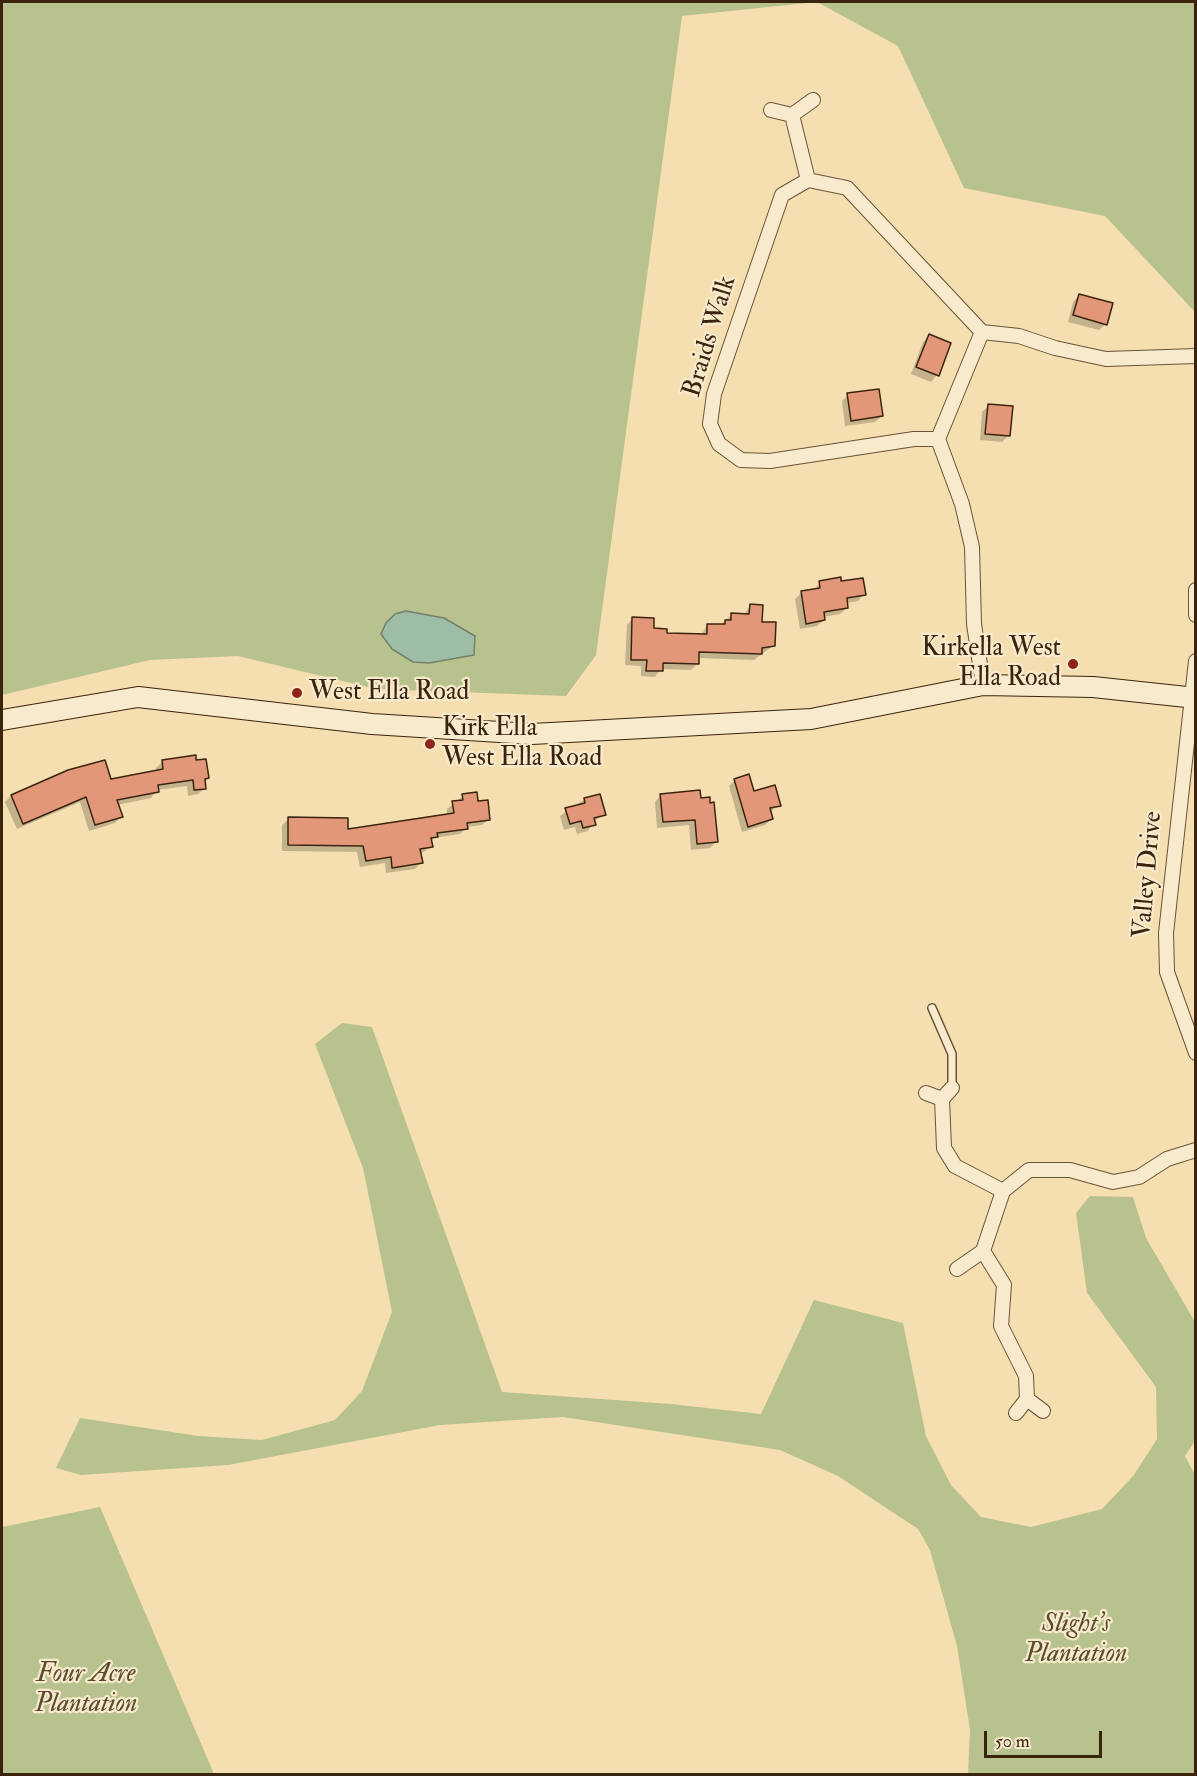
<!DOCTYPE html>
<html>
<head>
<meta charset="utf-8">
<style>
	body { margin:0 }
	#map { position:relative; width:1197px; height:1776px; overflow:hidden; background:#f5dfb1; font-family:"IM FELL Double Pica",serif }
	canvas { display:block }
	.frame { position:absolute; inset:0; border:3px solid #3b240e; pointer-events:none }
	.scale { position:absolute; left:984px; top:1731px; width:118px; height:27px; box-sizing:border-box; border:3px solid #3b240e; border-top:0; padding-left:8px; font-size:18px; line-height:21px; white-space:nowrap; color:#3b240e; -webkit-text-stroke:4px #f8eacc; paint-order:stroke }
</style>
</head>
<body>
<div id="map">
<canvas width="1197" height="1776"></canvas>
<div class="frame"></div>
<div class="scale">50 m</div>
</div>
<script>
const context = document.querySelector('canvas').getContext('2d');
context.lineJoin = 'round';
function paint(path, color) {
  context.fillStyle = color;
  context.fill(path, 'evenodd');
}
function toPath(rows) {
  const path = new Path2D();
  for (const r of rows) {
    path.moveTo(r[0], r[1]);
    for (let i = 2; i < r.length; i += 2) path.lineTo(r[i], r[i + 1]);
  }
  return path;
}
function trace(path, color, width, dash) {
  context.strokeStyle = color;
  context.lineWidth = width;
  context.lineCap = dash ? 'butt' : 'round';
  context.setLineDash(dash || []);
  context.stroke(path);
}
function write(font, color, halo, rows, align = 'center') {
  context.font = font + ' "IM FELL Double Pica",serif';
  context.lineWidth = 4.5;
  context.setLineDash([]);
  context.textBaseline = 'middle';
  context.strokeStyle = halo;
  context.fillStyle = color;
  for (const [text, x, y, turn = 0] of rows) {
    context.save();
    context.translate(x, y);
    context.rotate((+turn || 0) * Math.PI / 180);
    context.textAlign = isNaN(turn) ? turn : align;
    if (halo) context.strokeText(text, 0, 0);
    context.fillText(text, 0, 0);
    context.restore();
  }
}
const green = toPath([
	[2,2,1195,2,1195,312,1105,216,964,188,898,46,817,2,682,16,596,655,566,696,376,689,238,656,150,660,2,695],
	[342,1023,372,1027,502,1392,671,1404,761,1414,814,1300,903,1323,926,1436,951,1485,981,1517,1031,1527,1102,1509,1134,1475,1157,1439,1156,1387,1087,1293,1076,1213,1090,1196,1133,1197,1146,1238,1195,1322,1195,1441,1185,1456,1196,1477,1195,1774,968,1774,970,1730,957,1646,930,1550,918,1529,838,1476,780,1450,563,1417,440,1425,228,1465,81,1475,56,1468,80,1418,198,1436,262,1440,335,1420,362,1391,392,1312,363,1168,315,1044],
	[100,1507,214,1774,2,1774,2,1527]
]);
const water = toPath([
	[406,611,444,618,475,636,474,655,429,663,413,662,392,649,381,634,386,623,395,614,406,611]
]);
const shadow = toPath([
	[1079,295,1106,324,1099,330,1068,322,1073,302],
	[929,336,937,375,931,382,911,374,923,342],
	[848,395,882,416,875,422,845,426,842,401],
	[989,405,1009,435,1002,442,980,440,982,412],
	[820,583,840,583,864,594,858,601,846,603,847,608,840,614,823,617,824,620,817,626,800,629,795,599,802,592,814,590],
	[750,606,774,645,754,660,698,658,697,664,691,670,661,669,655,677,641,676,641,666,625,665,627,625,633,618,665,635,701,636,707,625,721,625,731,615,744,615],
	[163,761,195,762,207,778,204,781,205,788,198,794,188,796,187,786,157,790,151,798,117,805,121,816,115,823,89,831,80,802,17,829,5,802,11,796,157,772,156,768],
	[735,780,753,793,779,805,770,812,772,819,765,825,742,832,729,786],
	[661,795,699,800,716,842,710,848,691,850,689,825,657,828,655,802],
	[463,796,477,803,489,819,482,825,467,827,460,834,434,838,430,842,431,847,420,854,421,863,415,869,386,873,385,863,360,867,357,852,282,851,282,825,289,819,347,831,447,815,447,809],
	[585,799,604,814,593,822,588,831,577,834,575,827,564,830,560,816]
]);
const building = toPath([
	[1079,294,1113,303,1107,325,1073,315,1079,294],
	[929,334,951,343,939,376,916,367,929,334],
	[879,389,883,416,851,421,847,393,879,389],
	[988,404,1013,406,1010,436,985,434,988,404],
	[841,577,841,581,863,578,866,595,847,598,848,608,824,612,825,620,806,624,801,591,820,588,819,581,841,577],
	[750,604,763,605,762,622,776,622,775,646,762,648,762,654,699,652,699,664,663,663,663,671,646,671,647,660,631,660,632,617,654,618,654,628,667,629,667,633,707,634,707,624,725,624,725,620,731,620,731,613,749,614,750,604],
	[196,755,196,760,206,759,209,778,205,779,206,789,194,790,193,780,158,785,159,792,117,800,123,817,95,825,86,797,23,824,11,795,68,770,105,760,111,779,163,769,162,760,196,755],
	[749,774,754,791,775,785,781,806,770,808,773,819,748,827,734,779,749,774],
	[700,790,701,798,710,797,710,803,714,802,718,842,697,844,695,820,663,822,660,794,700,790],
	[477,792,478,801,488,800,490,820,467,823,468,829,437,833,438,837,431,838,433,847,420,849,423,863,392,868,391,857,366,861,363,846,288,845,288,817,348,818,348,829,454,813,452,801,463,800,462,794,477,792],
	[600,794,606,815,594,818,596,825,583,828,581,821,570,824,565,808,585,803,584,798,600,794]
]);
const lane = toPath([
	[932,1008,952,1054,952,1088]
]);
const street = toPath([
	[771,110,792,115,813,100],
	[792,115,808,180,847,188,982,332,1019,336,1055,348,1106,359,1196,356],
	[808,180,782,195,714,394,710,424,719,444,741,460,770,461,914,439,938,439],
	[982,332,938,439,962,504,972,547,974,624,983,685],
	[1196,590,1196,615],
	[1196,661,1166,933,1167,972,1196,1053],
	[926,1093,942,1099,952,1088],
	[942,1099,944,1148,955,1166,1003,1191],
	[983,1251,1004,1285,1001,1326,1026,1376,1027,1399],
	[957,1269,983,1251,1003,1191,1029,1170,1070,1170,1113,1182,1139,1177,1167,1159,1196,1150],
	[1016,1413,1027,1399,1043,1411]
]);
const secondary = toPath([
	[2,720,138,697,372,724,532,734,811,719,983,685,1093,687,1196,698]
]);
const markers = [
	[1073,664,6,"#8f2418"],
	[297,693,6,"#8f2418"],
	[430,744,6,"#8f2418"]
];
const streetNames = [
	["Braids Walk",711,337,-73],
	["Valley Drive",1149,875,-85]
];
const poiNames = [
	["Kirkella West",1061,649,"right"],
	["Ella Road",1061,679,"right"],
	["West Ella Road",309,693],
	["Kirk Ella",442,729],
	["West Ella Road",442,759]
];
const parkNames = [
	["Slight's",1076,1625],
	["Plantation",1076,1655],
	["Four Acre",86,1675],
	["Plantation",86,1705]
];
paint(green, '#b8c28e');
paint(water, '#9dbda7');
trace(water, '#76806a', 1.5);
paint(shadow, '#0003');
paint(building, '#e39779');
trace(building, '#3b240e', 1.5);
trace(lane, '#6a5337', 10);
trace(street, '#6a5337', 16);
trace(secondary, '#3b240e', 22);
trace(lane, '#f8eacc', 7);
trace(street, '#f8eacc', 14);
trace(secondary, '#f8eacc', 20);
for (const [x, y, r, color] of markers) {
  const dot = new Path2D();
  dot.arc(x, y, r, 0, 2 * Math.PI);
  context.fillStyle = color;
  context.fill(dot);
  trace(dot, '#f8eacc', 2);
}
write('26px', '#3b240e', '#f8eacc', streetNames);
write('26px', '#3b240e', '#f8eacc', poiNames, 'left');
write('italic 26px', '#5a4c2e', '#f8eacc', parkNames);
</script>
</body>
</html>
